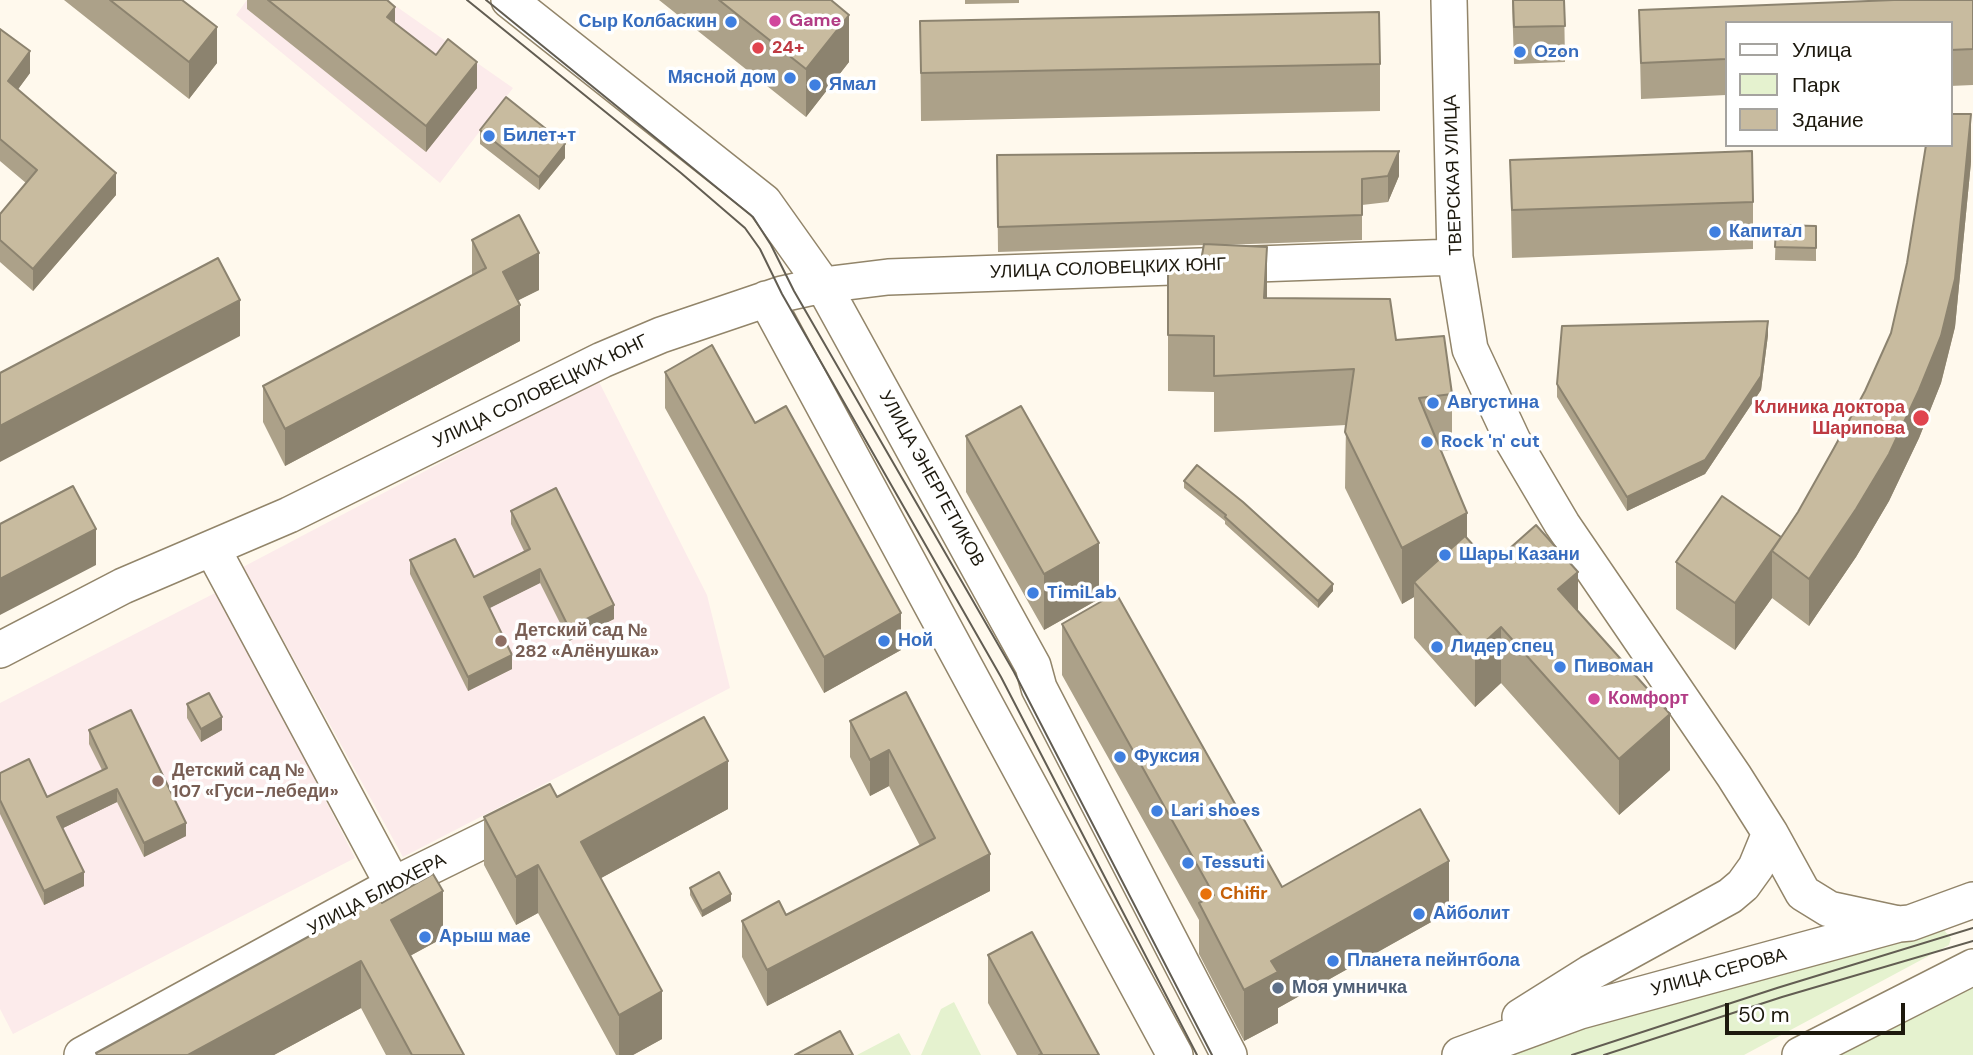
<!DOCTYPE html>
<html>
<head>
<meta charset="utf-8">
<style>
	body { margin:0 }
	#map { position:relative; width:1973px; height:1055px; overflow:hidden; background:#fff9ed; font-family:"DM Sans",sans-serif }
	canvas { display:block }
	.legend { position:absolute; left:1725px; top:21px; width:228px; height:126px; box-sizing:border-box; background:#fff; border:2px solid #a5a39f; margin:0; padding:9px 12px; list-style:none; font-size:21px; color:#1d190e }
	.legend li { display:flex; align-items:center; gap:14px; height:35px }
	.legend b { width:35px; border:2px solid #a5a39f }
	.scale { position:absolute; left:1725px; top:1003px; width:180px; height:32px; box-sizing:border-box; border:4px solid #1d190e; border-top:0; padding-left:9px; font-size:21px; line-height:24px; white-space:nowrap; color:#1d190e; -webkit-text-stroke:5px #fff; paint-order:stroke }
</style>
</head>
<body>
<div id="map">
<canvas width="1973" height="1055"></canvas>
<ul class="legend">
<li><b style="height:9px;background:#fff"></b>Улица</li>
<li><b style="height:19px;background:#e5f2cf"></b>Парк</li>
<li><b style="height:19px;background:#c8bb9f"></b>Здание</li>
</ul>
<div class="scale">50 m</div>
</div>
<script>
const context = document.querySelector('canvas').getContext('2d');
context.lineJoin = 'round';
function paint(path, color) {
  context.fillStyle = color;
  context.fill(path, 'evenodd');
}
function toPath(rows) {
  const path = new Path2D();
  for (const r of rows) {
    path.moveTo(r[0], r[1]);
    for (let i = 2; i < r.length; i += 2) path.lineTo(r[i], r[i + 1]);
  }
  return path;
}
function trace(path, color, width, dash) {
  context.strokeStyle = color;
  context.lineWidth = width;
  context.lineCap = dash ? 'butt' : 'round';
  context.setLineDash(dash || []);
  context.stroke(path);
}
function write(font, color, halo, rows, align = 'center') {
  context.font = font + ' "DM Sans",sans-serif';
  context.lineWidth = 7;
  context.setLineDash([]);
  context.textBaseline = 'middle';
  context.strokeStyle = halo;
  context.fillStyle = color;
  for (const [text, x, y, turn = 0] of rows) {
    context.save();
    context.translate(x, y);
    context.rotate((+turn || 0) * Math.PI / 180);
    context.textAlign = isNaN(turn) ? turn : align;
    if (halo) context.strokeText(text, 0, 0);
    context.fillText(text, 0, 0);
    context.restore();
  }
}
const education = toPath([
	[247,0,387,0,513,88,440,183,236,15],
	[598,380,707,595,730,688,403,857,243,567],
	[219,591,355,858,13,1034,0,1009,0,703]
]);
const green = toPath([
	[1942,928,1951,938,1949,945,1744,1055,1511,1055,1579,1028],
	[1973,974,1973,1055,1819,1055],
	[954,1002,981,1055,921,1055,941,1009],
	[899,1033,911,1055,857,1055]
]);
const minor = toPath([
	[509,0,764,202,823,285,1033,666,1039,688,1229,1055],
	[1449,0,1455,257,1470,349,1513,441,1562,524,1734,776,1770,833,1803,893,1829,909,1899,924],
	[766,299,1175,1055],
	[212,548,393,885],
	[0,650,123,586,289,515,602,360,661,335,782,294,823,285,888,277,1455,257],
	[1520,1017,1590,973,1730,896,1743,885,1756,867,1770,833],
	[82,1055,393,885,527,819],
	[1460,1055,1580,1011,1899,924,1910,923,1973,900],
	[1800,1055,1973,967]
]);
const tram = toPath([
	[467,0,681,173,745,228,760,249,782,294,1001,677,1197,1055],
	[486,0,753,217,771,245,794,291,1014,672,1212,1055],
	[1572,1055,1777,988,1973,928],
	[1604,1055,1782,997,1973,941]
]);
const wall = toPath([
	[64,0,183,0,217,63,189,99],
	[247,0,387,0,395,23,477,88,426,152,247,9],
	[659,0,831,0,849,62,806,117],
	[965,0,1019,0,1019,3,965,4],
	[1512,0,1564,0,1565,62,1514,64],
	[1973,0,1973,85,1950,86,1950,23,1726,23,1726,95,1641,99,1639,10],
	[920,21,1380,64,1380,111,921,121],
	[0,29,30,73,18,89,116,195,33,291,0,262,0,214,26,183,0,161],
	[480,130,565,158,539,190,480,144],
	[997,155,1399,176,1388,202,1362,205,1362,240,1222,245,1267,298,1396,340,1452,394,1452,450,1441,451,1467,538,1491,565,1578,611,1670,770,1619,815,1501,683,1475,707,1414,638,1414,597,1402,604,1345,488,1346,425,1214,432,1214,392,1168,391,1168,269,1199,272,1203,245,998,252],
	[1510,160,1753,202,1753,249,1512,258],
	[1971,162,1955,327,1941,383,1919,438,1889,501,1856,557,1809,626,1772,598,1735,650,1676,609,1676,562,1781,537,1798,512,1865,391,1891,333],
	[1776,225,1816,226,1816,261,1775,260],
	[472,240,539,290,518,300,520,341,285,466,263,422,263,386,472,276],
	[1768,335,1761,390,1705,474,1627,511,1557,397,1557,384],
	[665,372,755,423,901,650,824,693,665,408],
	[966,436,1099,599,1044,630,966,492],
	[1184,481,1333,591,1318,608,1225,524,1225,521,1184,488],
	[511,511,614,619,569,641,540,583,489,608,512,669,468,691,410,574,410,560,474,577,524,551,511,524],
	[1062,624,1282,887,1449,912,1278,1008,1278,1023,1244,1041,1199,954,1199,920,1062,675],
	[906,692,990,891,767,1006,742,957,742,921,786,915,920,846,889,786,870,796,850,757,850,721],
	[187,704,222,730,201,742,187,718],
	[89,730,186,836,144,857,117,802,63,828,84,886,44,905,0,814,0,773,47,797,102,770,89,744],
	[557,797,728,809,601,878,662,1039,633,1055,616,1055,538,913,516,925,484,865,484,817],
	[690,888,731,901,702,917,690,895],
	[382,903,443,938,410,956,464,1055,386,1055,361,1008,274,1055,96,1055,96,1053],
	[988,955,1099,1055,1017,1055,988,1003]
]);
const shadedWall = toPath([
	[395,7,395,33,387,17],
	[849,15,849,62,806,117,806,69],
	[217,27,217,63,189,99,189,62],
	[30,51,30,73,8,103,8,81],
	[477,62,477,88,426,152,426,126],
	[1971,114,1971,162,1955,327,1941,383,1919,438,1889,501,1856,557,1809,626,1809,579],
	[565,144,565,158,539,190,539,177],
	[1399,151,1399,176,1388,202,1388,176],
	[116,173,116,195,33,291,33,269],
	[1267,247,1267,303,1264,298],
	[539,253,539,290,503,308,503,272],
	[240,300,240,336,0,462,0,426],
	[520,305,520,341,285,466,285,429],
	[1768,321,1768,335,1761,390,1705,474,1627,511,1627,497],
	[1467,513,1467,569,1414,582,1414,597,1402,604,1402,548],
	[96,529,96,565,0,615,0,579],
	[1099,543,1099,599,1044,630,1044,574],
	[1772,551,1772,598,1735,650,1735,603],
	[540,569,540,583,484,611,484,597],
	[1578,572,1578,628,1558,589],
	[1333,584,1333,591,1318,608,1318,601],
	[614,605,614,619,569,641,569,628],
	[901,613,901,650,824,693,824,657],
	[1501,627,1501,683,1475,707,1475,651],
	[512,655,512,669,468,691,468,677],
	[1670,714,1670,770,1619,815,1619,759],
	[222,717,222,730,201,742,201,729],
	[889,750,889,786,870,796,870,760],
	[728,761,728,809,581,889,581,842],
	[117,789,117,802,57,831,57,817],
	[186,823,186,836,144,857,144,843],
	[990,854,990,891,767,1006,767,970],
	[1449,861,1449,912,1278,1008,1278,1023,1244,1041,1244,990,1271,961],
	[538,865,538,913,516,925,516,877],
	[84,872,84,886,44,905,44,891],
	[443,891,443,938,391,966,391,920],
	[731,894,731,901,702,917,702,911],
	[361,961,361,1008,274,1055,188,1055],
	[662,991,662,1039,633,1055,619,1055,619,1015]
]);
const building = toPath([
	[110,0,182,0,217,27,189,62,110,0],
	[268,0,387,0,395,7,387,17,436,55,448,39,477,62,426,126,268,0],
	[719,0,831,0,849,15,806,69,719,0],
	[1513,0,1564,0,1565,26,1514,27,1513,0],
	[1894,0,1973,0,1973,49,1950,50,1950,23,1726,23,1726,59,1641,63,1639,10,1894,0],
	[1379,12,1380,64,921,73,920,21,1379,12],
	[0,29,30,51,8,81,116,173,33,269,0,240,0,214,37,170,0,139,0,29],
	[506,97,565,144,539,177,480,130,506,97],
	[1950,114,1971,114,1955,279,1941,336,1919,390,1889,454,1856,509,1809,579,1772,551,1798,512,1834,448,1865,391,1891,333,1907,263,1926,145,1950,145,1950,114],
	[1399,151,1388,176,1362,179,1362,215,998,227,997,155,1399,151],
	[1752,151,1753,202,1512,210,1510,160,1752,151],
	[519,215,539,253,503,272,520,305,285,429,263,386,486,268,472,240,519,215],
	[1776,225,1816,226,1816,248,1775,247,1776,225],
	[1204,244,1267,247,1264,298,1390,299,1396,340,1444,336,1452,394,1419,398,1467,513,1402,548,1345,432,1354,369,1214,376,1214,336,1168,335,1168,269,1199,272,1204,244],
	[218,258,240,300,0,426,0,373,218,258],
	[1768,321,1761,376,1705,460,1627,497,1557,384,1562,326,1768,321],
	[712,345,755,423,786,406,901,613,824,657,665,372,712,345],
	[1021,406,1099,543,1044,574,966,436,1021,406],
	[1197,465,1243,502,1333,584,1318,601,1225,517,1226,515,1184,481,1197,465],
	[73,486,96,529,0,579,0,524,73,486],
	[556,488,614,605,569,628,540,569,484,597,512,655,468,677,410,560,455,539,474,577,530,549,511,511,556,488],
	[1722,496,1781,537,1735,603,1676,562,1722,496],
	[1536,525,1578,572,1558,589,1670,714,1619,759,1501,627,1475,651,1414,582,1465,536,1491,565,1536,525],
	[1116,593,1282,887,1420,809,1449,861,1271,961,1278,972,1244,990,1199,903,1214,895,1062,624,1116,593],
	[906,692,990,854,767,970,742,921,779,901,786,915,935,838,889,750,870,760,850,721,906,692],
	[209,693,222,717,201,729,187,704,209,693],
	[131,710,186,823,144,843,117,789,57,817,84,872,44,891,0,800,0,773,29,759,47,797,107,768,89,730,131,710],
	[704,717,728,761,581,842,662,991,619,1015,538,865,516,877,484,817,550,784,557,797,704,717],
	[719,872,731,894,702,911,690,888,719,872],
	[433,874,443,891,391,920,464,1055,412,1055,361,961,188,1055,97,1055,96,1053,379,898,382,903,433,874],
	[1032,932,1099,1055,1039,1055,1042,1054,988,955,1032,932],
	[840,1031,853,1055,795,1055,840,1031]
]);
const markers = [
	[775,21,7,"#d1479c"],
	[731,22,7,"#3f7fe0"],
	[758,48,7,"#e0444e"],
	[1520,52,7,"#3f7fe0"],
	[790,78,7,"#3f7fe0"],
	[815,85,7,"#3f7fe0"],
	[489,136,7,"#3f7fe0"],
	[1715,232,7,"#3f7fe0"],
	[1433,403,7,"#3f7fe0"],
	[1921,418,9,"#e0444e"],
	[1427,442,7,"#3f7fe0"],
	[1445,555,7,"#3f7fe0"],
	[1033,593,7,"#3f7fe0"],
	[501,641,7,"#8d6e63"],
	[884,641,7,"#3f7fe0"],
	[1437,647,7,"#3f7fe0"],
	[1560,667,7,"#3f7fe0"],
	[1594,699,7,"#d1479c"],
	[1120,757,7,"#3f7fe0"],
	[158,781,7,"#8d6e63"],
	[1157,811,7,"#3f7fe0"],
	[1188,863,7,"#3f7fe0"],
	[1206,894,7,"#e8710a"],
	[1419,914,7,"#3f7fe0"],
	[425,937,7,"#3f7fe0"],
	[1333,961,7,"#3f7fe0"],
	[1278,988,7,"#5c6f8a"]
];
const hotelNames = [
	["Game",789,21],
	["Комфорт",1608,699]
];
const shopNames = [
	["Сыр Колбаскин",717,22,"right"],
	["Ozon",1534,52],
	["Мясной дом",776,78,"right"],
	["Ямал",829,85],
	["Билет+т",503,136],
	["Капитал",1729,232],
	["Августина",1447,403],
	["Rock 'n' cut",1441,442],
	["Шары Казани",1459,555],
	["TimiLab",1047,593],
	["Ной",898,641],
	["Лидер спец",1451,647],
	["Пивоман",1574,667],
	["Фуксия",1134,757],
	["Lari shoes",1171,811],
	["Tessuti",1202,863],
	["Айболит",1433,914],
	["Арыш мае",439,937],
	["Планета пейнтбола",1347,961]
];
const healthNames = [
	["24+",772,48],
	["Клиника доктора",1905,408,"right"],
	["Шарипова",1905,429,"right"]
];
const streetNames = [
	["ТВЕРСКАЯ УЛИЦА",1454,175,-92],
	["УЛИЦА СОЛОВЕЦКИХ ЮНГ",1108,269,-2],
	["УЛИЦА СОЛОВЕЦКИХ ЮНГ",541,392,-26],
	["УЛИЦА ЭНЕРГЕТИКОВ",931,479,61],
	["УЛИЦА БЛЮХЕРА",377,895,-28],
	["УЛИЦА СЕРОВА",1719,973,-15]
];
const educationNames = [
	["Детский сад №",515,631],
	["282 «Алёнушка»",515,652],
	["Детский сад №",172,771],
	["107 «Гуси-лебеди»",172,792]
];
const foodNames = [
	["Chifir",1220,894]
];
const serviceNames = [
	["Моя умничка",1292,988]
];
paint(education, '#fcebeb');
paint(green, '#e5f2cf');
trace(minor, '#92856a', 38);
trace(minor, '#fff', 35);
trace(tram, '#625d52', 2);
paint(wall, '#aca189');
paint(shadedWall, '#8c836f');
paint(building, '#c8bb9f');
trace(building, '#8c836f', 2);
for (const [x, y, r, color] of markers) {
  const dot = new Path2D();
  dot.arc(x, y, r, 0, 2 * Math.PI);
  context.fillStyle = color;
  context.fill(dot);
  trace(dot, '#fff', 2.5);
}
write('bold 18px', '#b23c85', '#fff', hotelNames, 'left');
write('bold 18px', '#366cbe', '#fff', shopNames, 'left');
write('bold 18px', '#be3a42', '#fff', healthNames, 'left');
write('18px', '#1d190e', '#fff', streetNames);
write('bold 18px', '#785e54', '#fff', educationNames, 'left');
write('bold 18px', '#c56008', '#fff', foodNames, 'left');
write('bold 18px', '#4e5e75', '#fff', serviceNames, 'left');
</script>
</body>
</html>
